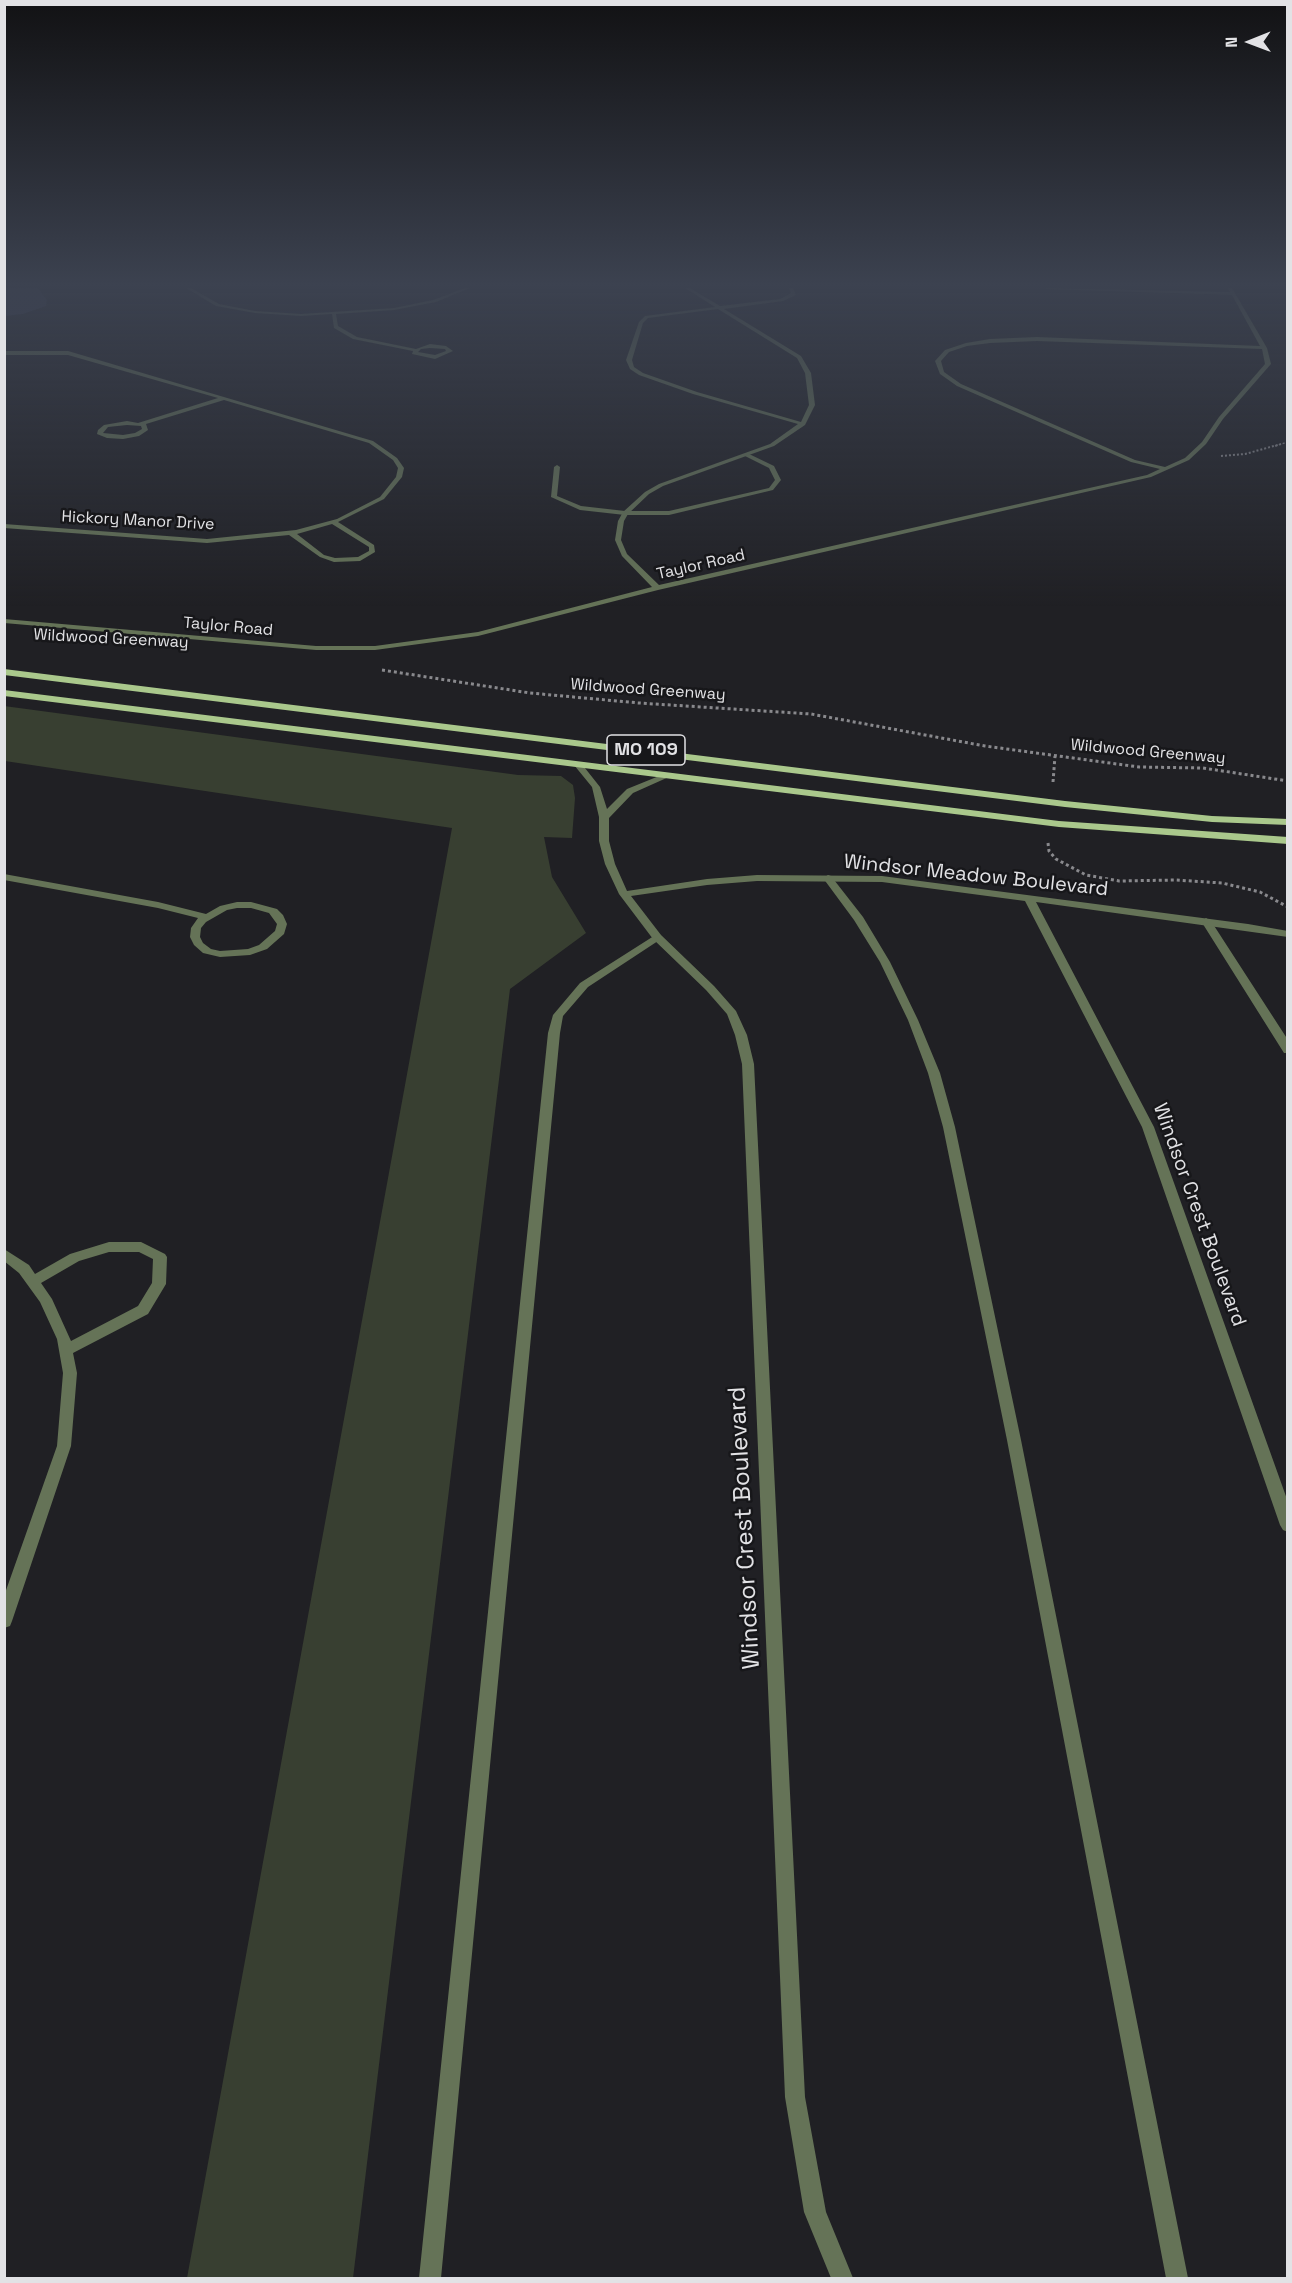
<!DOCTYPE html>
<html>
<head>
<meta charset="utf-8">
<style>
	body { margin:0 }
	#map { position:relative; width:1292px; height:2283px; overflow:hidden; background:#202024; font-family:"Space Grotesk",sans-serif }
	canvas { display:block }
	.frame { position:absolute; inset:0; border:6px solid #e2e2e5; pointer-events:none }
	.north { position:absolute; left:1220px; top:12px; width:60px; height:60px; -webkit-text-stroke:4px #17171a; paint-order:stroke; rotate:269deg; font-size:16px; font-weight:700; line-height:24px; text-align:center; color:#e2e2e5 }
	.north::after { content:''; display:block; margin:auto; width:21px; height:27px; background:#e2e2e5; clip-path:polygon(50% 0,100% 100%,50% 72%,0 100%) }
</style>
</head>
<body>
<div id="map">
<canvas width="1292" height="2283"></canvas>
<div class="frame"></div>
<div class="north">N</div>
</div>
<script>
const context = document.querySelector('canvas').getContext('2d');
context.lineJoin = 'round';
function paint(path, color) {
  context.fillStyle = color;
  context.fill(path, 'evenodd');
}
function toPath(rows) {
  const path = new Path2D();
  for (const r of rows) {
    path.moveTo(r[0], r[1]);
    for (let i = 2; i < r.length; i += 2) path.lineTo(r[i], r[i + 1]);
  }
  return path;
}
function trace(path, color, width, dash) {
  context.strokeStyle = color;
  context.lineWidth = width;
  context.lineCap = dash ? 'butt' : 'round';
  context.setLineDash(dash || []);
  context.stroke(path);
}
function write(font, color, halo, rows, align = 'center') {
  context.font = font + ' "Space Grotesk",sans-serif';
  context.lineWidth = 5;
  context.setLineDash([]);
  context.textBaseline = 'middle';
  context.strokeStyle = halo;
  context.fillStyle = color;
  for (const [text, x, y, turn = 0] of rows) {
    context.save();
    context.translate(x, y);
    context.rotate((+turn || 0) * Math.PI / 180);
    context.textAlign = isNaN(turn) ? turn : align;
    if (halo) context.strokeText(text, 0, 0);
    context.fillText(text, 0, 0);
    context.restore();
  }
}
const green = toPath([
	[4,706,518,775,561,776,573,785,575,798,572,838,544,837,552,877,586,933,510,989,353,2278,187,2278,452,828,5,761]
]);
const water = toPath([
	[5,288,38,288,47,300,46,306,23,314,5,316]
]);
const pathFar2 = toPath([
	[1275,446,1288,442]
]);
const pathFar1 = toPath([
	[1221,456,1245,454,1281,444]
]);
const path = toPath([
	[382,670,530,693,639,703,811,714,985,746,1139,767,1203,768,1288,781],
	[1053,782,1055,756],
	[1048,843,1049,851,1056,859,1086,875,1119,881,1176,880,1222,883,1260,892,1288,907]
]);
const lane = toPath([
	[747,453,774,466,781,480,773,490,669,515,625,515,580,510,551,497,554,467,557,465,560,467,557,496,581,506,625,511,669,511,769,488,775,480,769,468,745,456,747,453],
	[828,875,831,876,863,917,890,962,918,1020,940,1073,955,1127,1021,1440,1188,2278,1166,2278,1007,1440,943,1127,928,1073,908,1020,880,962,854,920,823,878,828,875],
	[1206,918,1211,921,1288,1040,1288,1053,1284,1053,1201,921,1206,918],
	[657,934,661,935,661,939,588,987,563,1016,560,1033,441,2278,419,2278,548,1033,553,1015,580,983,657,934]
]);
const street = toPath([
	[186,288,191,288,219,304,255,311,301,314,394,308,433,300,465,288,470,288,436,302,394,310,336,314,338,326,357,337,416,349,430,344,446,346,453,351,435,359,412,354,413,351,353,339,334,328,332,314,301,316,255,313,216,306,186,288],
	[430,348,445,349,446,351,435,355,418,352,421,349,430,348],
	[685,288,690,288,720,306,780,299,791,293,789,288,793,288,796,295,783,301,724,309,801,356,811,373,815,405,805,425,774,446,663,486,649,494,628,514,624,521,621,540,627,554,659,585,1147,475,1160,469,1131,462,957,386,940,374,935,361,945,350,966,343,990,339,1037,337,1260,346,1232,295,1046,289,1044,288,1230,292,1228,288,1232,288,1267,348,1271,364,1223,419,1206,444,1189,460,1151,477,658,590,478,636,375,650,316,650,4,623,4,619,316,646,375,646,478,632,652,587,622,556,615,540,618,521,623,512,645,492,659,484,770,444,798,424,693,394,639,375,630,369,626,360,639,322,645,316,715,307,685,288],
	[718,309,797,358,805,373,809,405,801,422,697,392,643,373,634,367,632,360,643,323,648,318,718,309],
	[1037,341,1262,349,1265,364,1219,417,1202,442,1185,458,1165,467,1135,460,961,384,944,372,941,361,949,352,967,346,990,343,1037,341],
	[4,351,68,351,373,441,397,458,404,468,402,477,384,499,338,522,374,545,375,552,360,561,334,562,320,557,289,535,207,543,4,528,4,524,207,539,296,530,337,519,380,497,396,477,398,468,393,460,369,443,224,400,146,424,148,430,139,436,123,439,107,438,97,434,98,430,104,425,127,421,138,423,218,398,68,355,4,355,4,351],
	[127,425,141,426,142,429,135,433,123,435,103,433,108,427,127,425],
	[332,524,369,547,369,551,358,557,335,558,324,555,297,534,332,524],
	[578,762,581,763,600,787,607,809,627,789,664,774,667,773,671,776,633,793,609,818,609,841,615,864,627,891,707,879,757,875,882,876,1248,924,1288,931,1288,937,1036,902,1154,1127,1288,1502,1288,1532,1283,1530,1280,1525,1142,1127,1025,901,882,882,757,881,707,885,631,896,661,935,714,986,736,1011,747,1035,754,1064,805,2097,826,2212,853,2278,831,2278,804,2212,785,2097,742,1064,735,1035,727,1014,706,990,653,939,619,894,605,864,599,841,599,817,592,787,574,765,578,762],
	[4,874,158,902,206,914,220,906,237,902,251,902,277,909,283,915,287,924,284,934,267,949,250,955,220,957,203,953,194,945,190,937,191,928,198,918,158,908,4,880,4,874],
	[237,908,251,908,269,913,277,924,275,931,259,945,248,949,220,951,211,949,203,943,200,937,201,928,206,922,227,910,237,908],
	[109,1242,141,1242,165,1254,167,1257,166,1284,148,1314,73,1353,77,1373,71,1446,12,1621,10,1626,4,1628,4,1596,57,1446,63,1373,57,1339,40,1302,19,1273,4,1261,4,1249,29,1265,35,1274,70,1254,109,1242],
	[109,1252,139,1252,153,1259,152,1283,138,1306,71,1341,52,1299,41,1283,79,1261,109,1252]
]);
const primary = toPath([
	[4,669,1065,801,1212,816,1288,819,1288,825,1212,822,1065,807,4,675,4,669],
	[4,690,1059,821,1288,837,1288,844,1059,827,4,696,4,690]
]);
const farStreetnames = [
	["Hickory Manor Drive",138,521,3],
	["Taylor Road",701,565,-13],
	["Taylor Road",228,627,5],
	["Wildwood Greenway",111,639,3],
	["Wildwood Greenway",648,690,4],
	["Wildwood Greenway",1148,752,5]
];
const shields = [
	[646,750,78]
];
const shieldNames = [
	["MO 109",646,750]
];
const streetNames = [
	["Windsor Meadow Boulevard",976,876,6],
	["Windsor Crest Boulevard",1199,1215,70]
];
const nearStreetnames = [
	["Windsor Crest Boulevard",745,1528,-93]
];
paint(green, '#383f31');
paint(water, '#3a3e57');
trace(pathFar2, '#89898d', 1.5, [2, 2]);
trace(pathFar1, '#89898d', 2, [2, 2]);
trace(path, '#89898d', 3, [3, 3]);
paint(lane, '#657357');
paint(street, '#657357');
paint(primary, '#aac88c');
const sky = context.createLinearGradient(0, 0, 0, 607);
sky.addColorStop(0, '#121214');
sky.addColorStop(0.47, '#3c4250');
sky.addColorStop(1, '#3c425000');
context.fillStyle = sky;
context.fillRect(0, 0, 1292, 607);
write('16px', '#e2e2e5', '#17171a', farStreetnames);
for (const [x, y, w] of shields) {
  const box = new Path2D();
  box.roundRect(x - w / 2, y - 15, w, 30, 4.5);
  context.fillStyle = '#17171a';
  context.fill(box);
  trace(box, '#e2e2e5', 1.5);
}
write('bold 18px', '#e2e2e5', null, shieldNames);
write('20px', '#e2e2e5', '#17171a', streetNames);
write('24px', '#e2e2e5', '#17171a', nearStreetnames);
</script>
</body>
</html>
